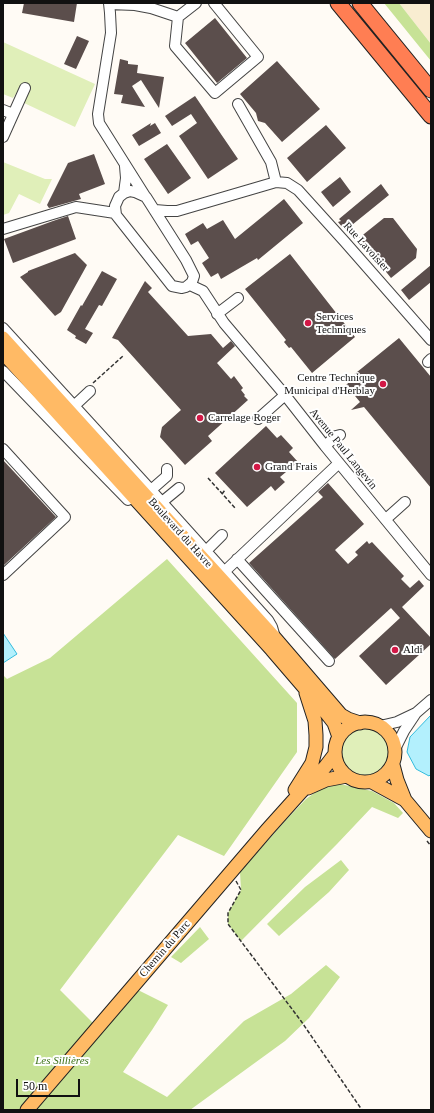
<!DOCTYPE html>
<html>
<head>
<meta charset="utf-8">
<style>
	body { margin:0 }
	#map { position:relative; width:434px; height:1113px; overflow:hidden; background:#fffbf5; font-family:Georgia,serif }
	canvas { display:block }
	.frame { position:absolute; inset:0; border:4px solid #111; pointer-events:none }
	.scale { position:absolute; left:16px; top:1079px; width:64px; height:18px; box-sizing:border-box; border:2px solid #111; border-top:0; padding-left:5px; font-size:12px; line-height:14px; white-space:nowrap; color:#111; -webkit-text-stroke:3px #fff; paint-order:stroke }
</style>
</head>
<body>
<div id="map">
<canvas width="434" height="1113"></canvas>
<div class="frame"></div>
<div class="scale">50 m</div>
</div>
<script>
const context = document.querySelector('canvas').getContext('2d');
context.lineJoin = 'round';
function paint(path, color) {
  context.fillStyle = color;
  context.fill(path, 'evenodd');
}
function toPath(rows) {
  const path = new Path2D();
  for (const r of rows) {
    if (r.length === 3) {
      path.moveTo(r[0] + r[2], r[1]);
      path.arc(r[0], r[1], r[2], 0, 2 * Math.PI);
      continue;
    }
    path.moveTo(r[0], r[1]);
    for (let i = 2; i < r.length; i += 2) path.lineTo(r[i], r[i + 1]);
  }
  return path;
}
function trace(path, color, width, dash) {
  context.strokeStyle = color;
  context.lineWidth = width;
  context.lineCap = dash ? 'butt' : 'round';
  context.setLineDash(dash || []);
  context.stroke(path);
}
function write(font, color, halo, rows, align = 'center') {
  context.font = font + ' Georgia,serif';
  context.lineWidth = 4;
  context.setLineDash([]);
  context.textBaseline = 'middle';
  context.strokeStyle = halo;
  context.fillStyle = color;
  for (const [text, x, y, turn = 0] of rows) {
    context.save();
    context.translate(x, y);
    context.rotate((+turn || 0) * Math.PI / 180);
    context.textAlign = isNaN(turn) ? turn : align;
    if (halo) context.strokeText(text, 0, 0);
    context.fillText(text, 0, 0);
    context.restore();
  }
}
const farmland = toPath([
	[399,3,431,3,431,44]
]);
const green = toPath([
	[3,42,95,84,75,127,22,102,20,92,17,92,13,98,3,94],
	[3,162,45,179,52,179,40,204,19,194,9,213,3,215],
	[365,752,25]
]);
const forest = toPath([
	[384,3,399,3,431,44,431,61],
	[167,559,297,703,297,752,224,856,178,835,60,990,97,1027,132,987,168,1005,152,1030,123,1072,167,1097,244,1021,291,994,326,965,340,977,309,1018,285,1041,190,1110,3,1110,3,675,7,679,50,658],
	[340,784,372,791,394,803,403,813,398,818,372,807,337,844,241,941,228,924,228,913,241,890,240,872,286,820,306,799,320,789],
	[341,860,349,870,329,892,279,936,267,924,305,887],
	[200,927,209,939,181,963,171,957]
]);
const water = toPath([
	[3,633,17,654,3,663,3,633],
	[431,715,431,774,429,776,416,769,407,752,410,737,431,715]
]);
const building = toPath([
	[24,3,77,3,74,22,22,13],
	[215,18,247,58,217,83,185,43],
	[77,36,89,41,76,69,64,64],
	[120,59,128,61,128,64,138,65,137,73,164,77,159,108,141,80,132,86,145,107,121,103,123,95,114,94],
	[277,61,320,109,282,142,265,123,258,121,256,113,240,94],
	[195,96,238,159,208,179,179,136,197,123,191,114,172,126,165,116],
	[151,123,150,126,155,123,161,133,139,146,132,135],
	[326,125,346,148,307,182,287,158],
	[167,144,191,178,168,194,144,159],
	[94,154,105,184,79,194,81,199,49,208,47,205,68,163],
	[340,177,351,192,333,207,321,192],
	[381,184,389,195,347,229,345,227,343,228,338,222,341,221,339,219],
	[284,199,303,223,258,260,257,258,221,279,218,273,211,277,202,263,209,258,198,241,191,245,185,234,203,223,207,229,223,220,235,239],
	[68,216,76,239,13,263,4,239,53,221],
	[384,218,393,218,417,249,416,258,391,278,359,238],
	[75,253,87,265,61,312,55,316,20,277,28,272,28,271],
	[290,254,355,337,312,373,291,347,289,348,284,342,286,340,245,289],
	[431,265,431,282,409,300,401,290],
	[102,271,117,279,102,306,99,305,85,329,93,333,86,344,75,338,76,336,67,330,81,305,82,306],
	[145,281,152,288,148,292,188,336,211,334,223,348,231,341,235,346,217,363,231,379,234,376,243,388,241,390,245,395,244,396,248,400,208,436,212,441,185,465,160,437,162,427,181,410,118,340,112,338],
	[399,338,431,377,431,488,364,407,351,410,360,402,346,385,348,384,346,381],
	[266,426,277,438,281,435,293,448,289,452,298,462,280,477,285,482,275,491,271,486,247,507,215,473],
	[3,460,56,517,3,566],
	[328,483,364,524,335,550,348,564,358,555,355,552,367,541,369,544,372,542,404,576,401,579,410,588,419,580,424,586,402,607,431,638,431,644,386,685,359,656,400,618,391,608,335,659,249,563,323,497,318,492]
]);
const path = toPath([
	[93,383,123,356],
	[208,478,236,509],
	[222,494,225,490],
	[427,841,431,846],
	[236,881,241,890,228,913,228,924,301,1021,362,1110]
]);
const minor = toPath([
	[109,3,110,13,111,33,98,114,99,123,145,196],
	[196,3,178,17,175,46,215,93,258,57,214,3],
	[109,4,135,5,151,8,178,17],
	[238,104,271,162,276,182],
	[3,110,13,114],
	[3,137,25,88],
	[130,191,135,192,146,197,186,260,194,276,192,282,186,287,182,288,172,286,116,215,115,206,119,197,124,193,130,191],
	[124,193,126,178,125,166],
	[155,210,167,211,177,211,276,182,287,183,298,190,345,242,431,340],
	[3,229,76,207,115,213],
	[190,285,203,291,224,323,285,395,325,446,431,575],
	[217,314,238,298],
	[3,328,151,490,268,620,272,627,274,634],
	[428,362,431,359],
	[3,371,84,455,128,500],
	[74,406,90,391],
	[258,419,285,395],
	[325,446,336,436,340,435],
	[3,449,65,517,3,575],
	[151,490,167,476,167,469],
	[162,502,179,488],
	[386,519,405,502],
	[206,551,222,535],
	[237,559,329,661],
	[224,572,339,463],
	[416,713,431,700],
	[380,726,397,722,416,713,404,731,395,749]
]);
const major = toPath([
	[3,338,274,637,341,715,348,719,360,723],
	[3,353,272,650,327,714,334,723,339,737],
	[365,752,30],
	[393,765,397,780,405,800,431,831],
	[372,782,405,800],
	[308,788,326,780,347,776],
	[295,790,312,763,316,747,316,735,315,721,306,693],
	[27,1110,267,830,301,792,325,767,335,754]
]);
const highway = toPath([
	[338,3,431,116],
	[360,3,431,90]
]);
const markers = [
	[308,323,4,"#d21846"],
	[383,384,4,"#d21846"],
	[200,418,4,"#d21846"],
	[257,467,4,"#d21846"],
	[395,650,4,"#d21846"]
];
const streetNames = [
	["Rue Lavoisier",366,247,48],
	["Avenue Paul Langevin",343,449,51],
	["Boulevard du Havre",180,533,48],
	["Chemin du Parc",165,949,-49]
];
const poiNames = [
	["Services",316,317],
	["Techniques",316,330],
	["Centre Technique",375,378,"right"],
	["Municipal d'Herblay",375,391,"right"],
	["Carrelage Roger",208,418],
	["Grand Frais",265,467],
	["Aldi",403,650]
];
const parkNames = [
	["Les Sillières",62,1061]
];
paint(farmland, '#f9edd1');
paint(green, '#e0efb9');
paint(forest, '#c7e296');
paint(water, '#b3f0fd');
trace(water, '#32bbdc', 1);
paint(building, '#5b4e4c');
trace(minor, '#444', 12);
trace(major, '#222', 15);
trace(highway, '#222', 17);
trace(path, '#333', 1.5, [4, 2]);
trace(minor, '#fff', 10);
trace(major, '#ffba65', 13);
trace(highway, '#ff7e53', 15);
for (const [x, y, r, color] of markers) {
  const dot = new Path2D();
  dot.arc(x, y, r, 0, 2 * Math.PI);
  context.fillStyle = color;
  context.fill(dot);
  trace(dot, '#fff', 1.5);
}
write('11px', '#111', '#fff', streetNames);
write('11px', '#111', '#fff', poiNames, 'left');
write('italic 11px', '#3d7218', '#fff', parkNames);
</script>
</body>
</html>
